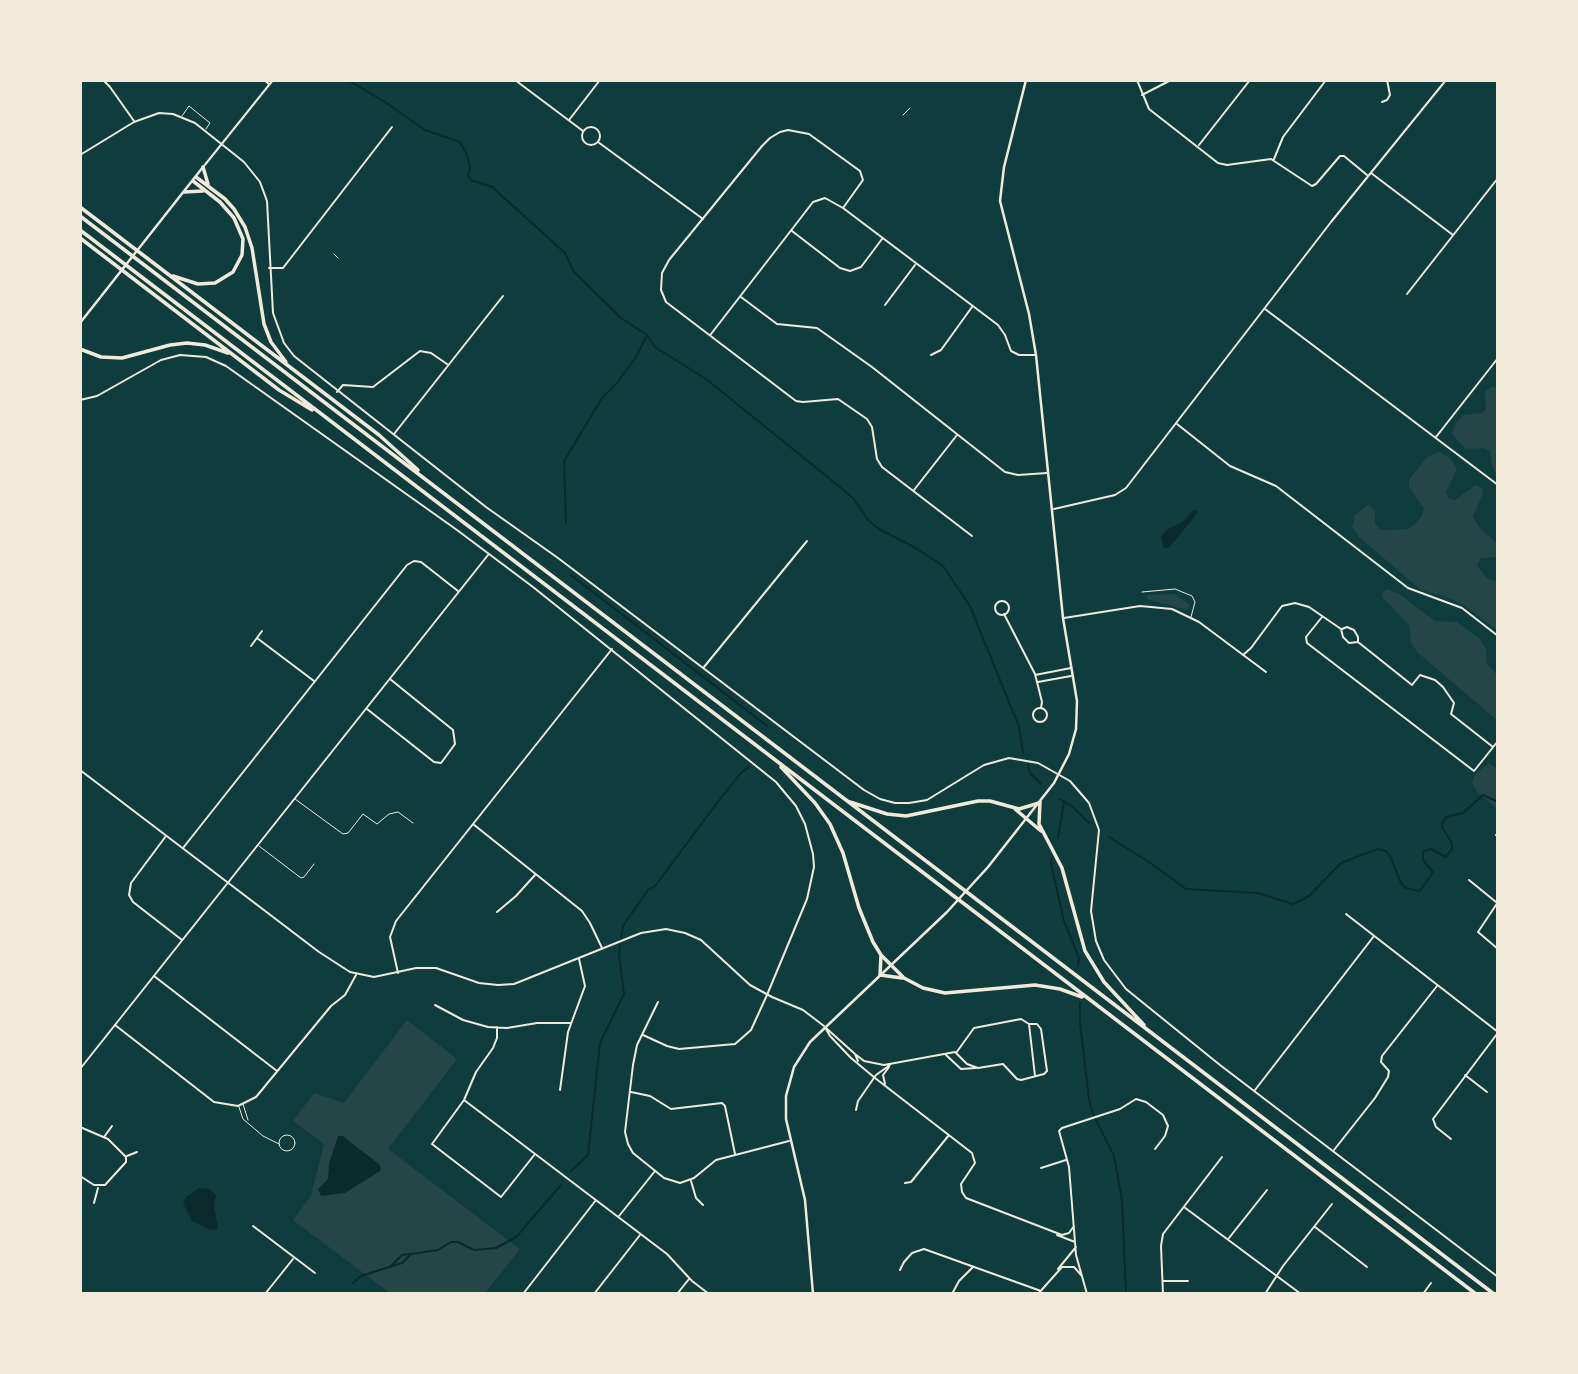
<!DOCTYPE html>
<html>
<head>
<meta charset="utf-8">
<style>
	body { margin:0 }
	#map { position:relative; width:1578px; height:1374px; overflow:hidden; background:#0f3d3e; font-family:"PT Sans Narrow",sans-serif }
	canvas { display:block }
	.frame { position:absolute; inset:0; border:82px solid #f1e9da; pointer-events:none }
</style>
</head>
<body>
<div id="map">
<canvas width="1578" height="1374"></canvas>
<div class="frame"></div>
</div>
<script>
const context = document.querySelector('canvas').getContext('2d');
context.lineJoin = 'round';
function paint(path, color) {
  context.fillStyle = color;
  context.fill(path, 'evenodd');
}
function toPath(rows) {
  const path = new Path2D();
  for (const r of rows) {
    if (r.length === 3) {
      path.moveTo(r[0] + r[2], r[1]);
      path.arc(r[0], r[1], r[2], 0, 2 * Math.PI);
      continue;
    }
    path.moveTo(r[0], r[1]);
    for (let i = 2; i < r.length; i += 2) path.lineTo(r[i], r[i + 1]);
  }
  return path;
}
function trace(path, color, width, dash) {
  context.strokeStyle = color;
  context.lineWidth = width;
  context.lineCap = dash ? 'butt' : 'round';
  context.setLineDash(dash || []);
  context.stroke(path);
}
const green = toPath([
	[1491,387,1497,387,1497,476,1492,466,1490,451,1484,448,1467,449,1458,442,1452,433,1456,423,1464,415,1481,413,1486,410,1485,392],
	[1439,452,1451,459,1457,469,1446,492,1448,498,1455,500,1476,485,1483,489,1482,496,1473,516,1478,526,1497,544,1497,557,1481,558,1477,565,1487,578,1497,582,1497,630,1464,605,1447,597,1421,590,1359,537,1352,527,1355,515,1368,505,1375,510,1375,523,1381,530,1407,529,1414,525,1422,516,1424,508,1409,487,1409,480,1427,457],
	[1386,589,1398,593,1435,621,1457,622,1480,639,1486,649,1487,664,1497,675,1497,720,1417,652,1411,642,1409,625,1383,598,1382,594],
	[1175,594,1190,605,1187,610,1147,599,1147,595],
	[1489,763,1497,769,1497,809,1478,793,1472,783,1476,773],
	[407,1020,457,1059,388,1149,520,1249,485,1293,390,1293,293,1220,311,1196,324,1144,293,1121,314,1093,344,1103]
]);
const water = toPath([
	[1195,509,1198,512,1183,531,1169,548,1164,548,1161,537,1167,529,1181,523],
	[338,1136,343,1136,358,1148,379,1164,381,1168,380,1171,345,1193,321,1196,318,1189,328,1179,329,1164],
	[199,1188,209,1189,216,1195,214,1205,218,1228,215,1230,208,1229,192,1221,183,1203,186,1197]
]);
const stream = toPath([
	[348,80,385,102,425,130,460,142,467,155,470,167,468,176,471,180,492,187,565,253,574,272,621,318,647,335,655,347,706,379,835,483,853,498,868,520,879,529,914,547,943,566,970,606,1019,727,1023,753],
	[566,522,564,461,602,398,617,383,636,357,647,335],
	[571,575,767,726],
	[1028,765,1030,773,1041,784],
	[1060,799,1072,806,1089,823],
	[1109,837,1149,862,1186,889,1258,893,1293,904,1309,896,1341,863,1378,849,1386,851,1390,856,1402,885,1406,888,1420,891,1433,872,1423,860,1423,852,1431,849,1446,857,1452,849,1452,843,1442,827,1442,823,1446,817,1463,813,1483,795,1498,802],
	[1058,838,1064,802],
	[1052,858,1051,864,1064,921,1079,958,1078,966],
	[621,938,623,926,648,890,655,886,717,803,741,773,749,767],
	[1080,1003,1080,1023,1089,1099,1093,1114,1114,1156,1122,1201,1126,1294],
	[571,1171,588,1155,600,1043,624,994,619,954,620,945],
	[392,1265,402,1255,410,1254],
	[353,1283,361,1276,402,1263,411,1254,438,1250,451,1242,458,1242,474,1250,496,1248,516,1237,561,1185]
]);
const service = toPath([
	[903,115,910,108],
	[182,116,189,106,210,123,206,129],
	[334,254,338,258],
	[1142,592,1175,589,1192,596,1195,602,1191,617],
	[295,799,343,834,348,833,363,814,377,824,389,814,398,812,413,823],
	[259,846,301,878,304,877,314,864],
	[243,1104,248,1120],
	[239,1107,243,1119,263,1136,279,1144],
	[287,1143,8]
]);
const minor = toPath([
	[103,80,110,87,134,121],
	[264,80,269,84],
	[1137,80,1149,109,1218,163,1227,165,1271,159,1312,186,1316,184,1340,156,1344,156,1367,175],
	[1142,95,1171,80],
	[1382,102,1387,100,1390,95,1387,80],
	[569,120,600,80],
	[1199,145,1250,80],
	[1274,159,1283,137,1326,80],
	[1371,173,1453,235],
	[843,208,863,180,860,171,809,134,788,130,780,132,770,138,762,146,669,260,662,273,661,290,666,302,796,401,803,402,838,399,867,419,872,427,877,459,882,467,972,536],
	[792,231,840,268,850,271,861,267,882,239],
	[269,268,283,268,392,127],
	[1407,294,1498,178],
	[741,297,777,324,817,328,872,367,1005,472,1018,475,1047,473],
	[885,305,915,265],
	[1265,309,1498,485],
	[711,334,813,202,825,198,843,208,998,325,1005,335,1011,351,1019,355,1035,355],
	[931,355,941,350,972,307],
	[337,392,343,385,373,387,420,351,431,353,447,364],
	[1177,424,1230,466,1276,486,1408,588,1462,608,1498,636],
	[394,434,503,296],
	[1436,437,1498,358],
	[914,490,957,435],
	[1002,608,7],
	[1004,614,1035,674,1042,702,1041,708],
	[1322,617,1306,637,1307,643,1474,771,1498,741],
	[1064,618,1140,606,1172,609,1199,622,1266,672],
	[1342,629,1347,627,1354,630,1358,637,1358,641],
	[257,638,314,681],
	[251,646,262,631],
	[1243,655,1251,648,1282,606,1295,603,1309,607,1341,629,1343,637,1349,643,1358,642,1412,685,1420,675,1435,680,1443,687,1454,703,1451,714,1493,747],
	[704,667,807,541],
	[1035,675,1071,668],
	[1038,682,1071,676],
	[1040,715,7],
	[367,709,434,762,441,763,447,755,455,744,453,730,390,679],
	[473,824,582,911,590,923,602,948],
	[1496,835,1498,836],
	[166,836,131,883,129,895,133,902,182,940],
	[183,848,407,565,414,561,421,562,458,591],
	[1469,880,1496,902],
	[1498,902,1478,932,1498,949],
	[497,912,516,896,535,875],
	[1346,914,1498,1032],
	[398,973,390,937,396,921,612,649],
	[154,976,277,1071],
	[658,1002,637,1045,633,1065,625,1132,628,1144,633,1153,664,1178,680,1183,694,1178,716,1160,789,1141],
	[435,1005,463,1020,488,1027,507,1028,537,1023,571,1023],
	[115,1025,214,1102,238,1106,256,1097,331,1006,345,995,356,975],
	[497,1027,497,1038,493,1048,476,1072,464,1100,432,1144,501,1197,535,1154],
	[826,1028,855,1054,858,1061],
	[826,1029,830,1036,851,1058,875,1078,972,1153,975,1163,961,1184,962,1192,966,1198,1062,1235,1069,1233,1074,1226],
	[643,1035,667,1046,679,1049,735,1044,751,1030,767,995],
	[956,1053,974,1028,1021,1019,1029,1024,1035,1076],
	[855,1054,864,1061,884,1065,955,1052,967,1064,978,1068,1003,1064,1017,1079,1021,1080,1044,1074,1047,1071,1041,1029,1037,1024,1029,1024],
	[946,1055,961,1069,976,1068],
	[1465,1075,1487,1092],
	[885,1084,883,1075,889,1067],
	[560,1090,568,1032,585,986,579,959],
	[1255,1090,1374,936],
	[631,1092,650,1096,671,1109,722,1103,725,1106,735,1154],
	[464,1100,667,1254,692,1281,709,1294],
	[856,1110,858,1101,876,1075,890,1065],
	[80,1127,108,1139,126,1157,126,1162,105,1185,94,1185,80,1176],
	[104,1137,112,1126],
	[1451,1139,1436,1127,1433,1119,1497,1034],
	[1334,1150,1375,1098,1388,1077,1389,1071,1381,1062,1382,1056,1437,986],
	[127,1156,137,1152],
	[1041,1168,1066,1160],
	[1498,1179,1498,1188],
	[691,1181,696,1198,703,1205],
	[905,1183,911,1182,949,1135],
	[94,1203,98,1188],
	[1184,1207,1301,1294],
	[619,1216,655,1171],
	[253,1226,315,1273],
	[1315,1227,1367,1267],
	[1057,1235,1075,1242],
	[1229,1238,1267,1190],
	[1058,1269,1076,1247],
	[900,1270,904,1262,912,1253,924,1249,1041,1291],
	[1164,1281,1188,1281],
	[265,1294,293,1259],
	[523,1294,596,1200],
	[594,1294,640,1235],
	[677,1294,689,1279],
	[952,1294,959,1281,973,1267],
	[1038,1294,1062,1267,1074,1267,1082,1276],
	[1087,1294,1076,1255,1069,1167,1059,1131,1062,1128,1120,1109,1136,1099,1146,1102,1163,1115,1168,1126,1165,1136,1155,1149],
	[1163,1294,1161,1246,1163,1234,1222,1157],
	[1265,1294,1283,1266,1332,1204],
	[1423,1294,1431,1283]
]);
const tertiary = toPath([
	[515,80,583,131],
	[591,136,9],
	[598,142,703,219],
	[80,155,134,122,159,113,173,114,195,123,244,162,260,182,267,201,273,313,284,343,294,356,486,507,558,558,864,790,880,799,895,803,909,803,927,800,984,765,1009,758,1038,763,1070,781,1089,803,1099,830,1091,911,1096,941,1104,960,1126,989,1220,1065,1498,1277],
	[204,166,273,80],
	[80,400,97,396,161,360,180,355,206,357,226,366,457,530,533,587,776,782,796,806,805,824,813,854,814,867,807,899,767,995],
	[1054,509,1115,495,1126,488,1331,222,1446,80],
	[80,770,319,952,350,972,374,977,416,968,436,968,479,983,498,985,514,984,641,933,666,929,685,933,701,940,750,985,772,997,803,1010,824,1026],
	[80,1069,488,555]
]);
const secondary = toPath([
	[80,323,203,167],
	[813,1294,805,1200,786,1119,786,1096,794,1067,810,1042,947,912,988,867,1054,783,1069,754,1076,729,1077,701,1063,618,1036,355,1029,314,1000,201,1004,167,1026,80]
]);
const motorway = toPath([
	[203,167,208,184],
	[196,177,225,199,234,209,245,227,252,248,264,324,271,342,286,362],
	[184,192,203,191],
	[80,207,379,435,418,470],
	[80,216,1494,1294],
	[80,230,1476,1294],
	[80,238,279,390,312,410],
	[173,276,198,284,215,283,233,272,242,255,243,239,234,218,220,202,193,181],
	[80,349,101,357,122,358,170,345,187,343,205,345,228,353],
	[781,767,815,803,830,824,843,853,859,908,873,942,881,955,904,978,923,988,945,993,1035,985,1060,989,1082,997],
	[850,802,887,814,906,816,978,801,990,801,1019,809,1039,803],
	[1040,802,1039,824,1062,868,1085,951,1104,982,1144,1025],
	[1015,809,1041,831],
	[881,955,880,975,902,978]
]);
paint(green, '#244646');
paint(water, '#0a2a2b');
trace(stream, '#0a2a2b', 2);
trace(service, '#f1e9da', 1);
trace(minor, '#f1e9da', 2);
trace(tertiary, '#f1e9da', 2);
trace(secondary, '#f1e9da', 2.5);
trace(motorway, '#f1e9da', 3.5);
</script>
</body>
</html>
